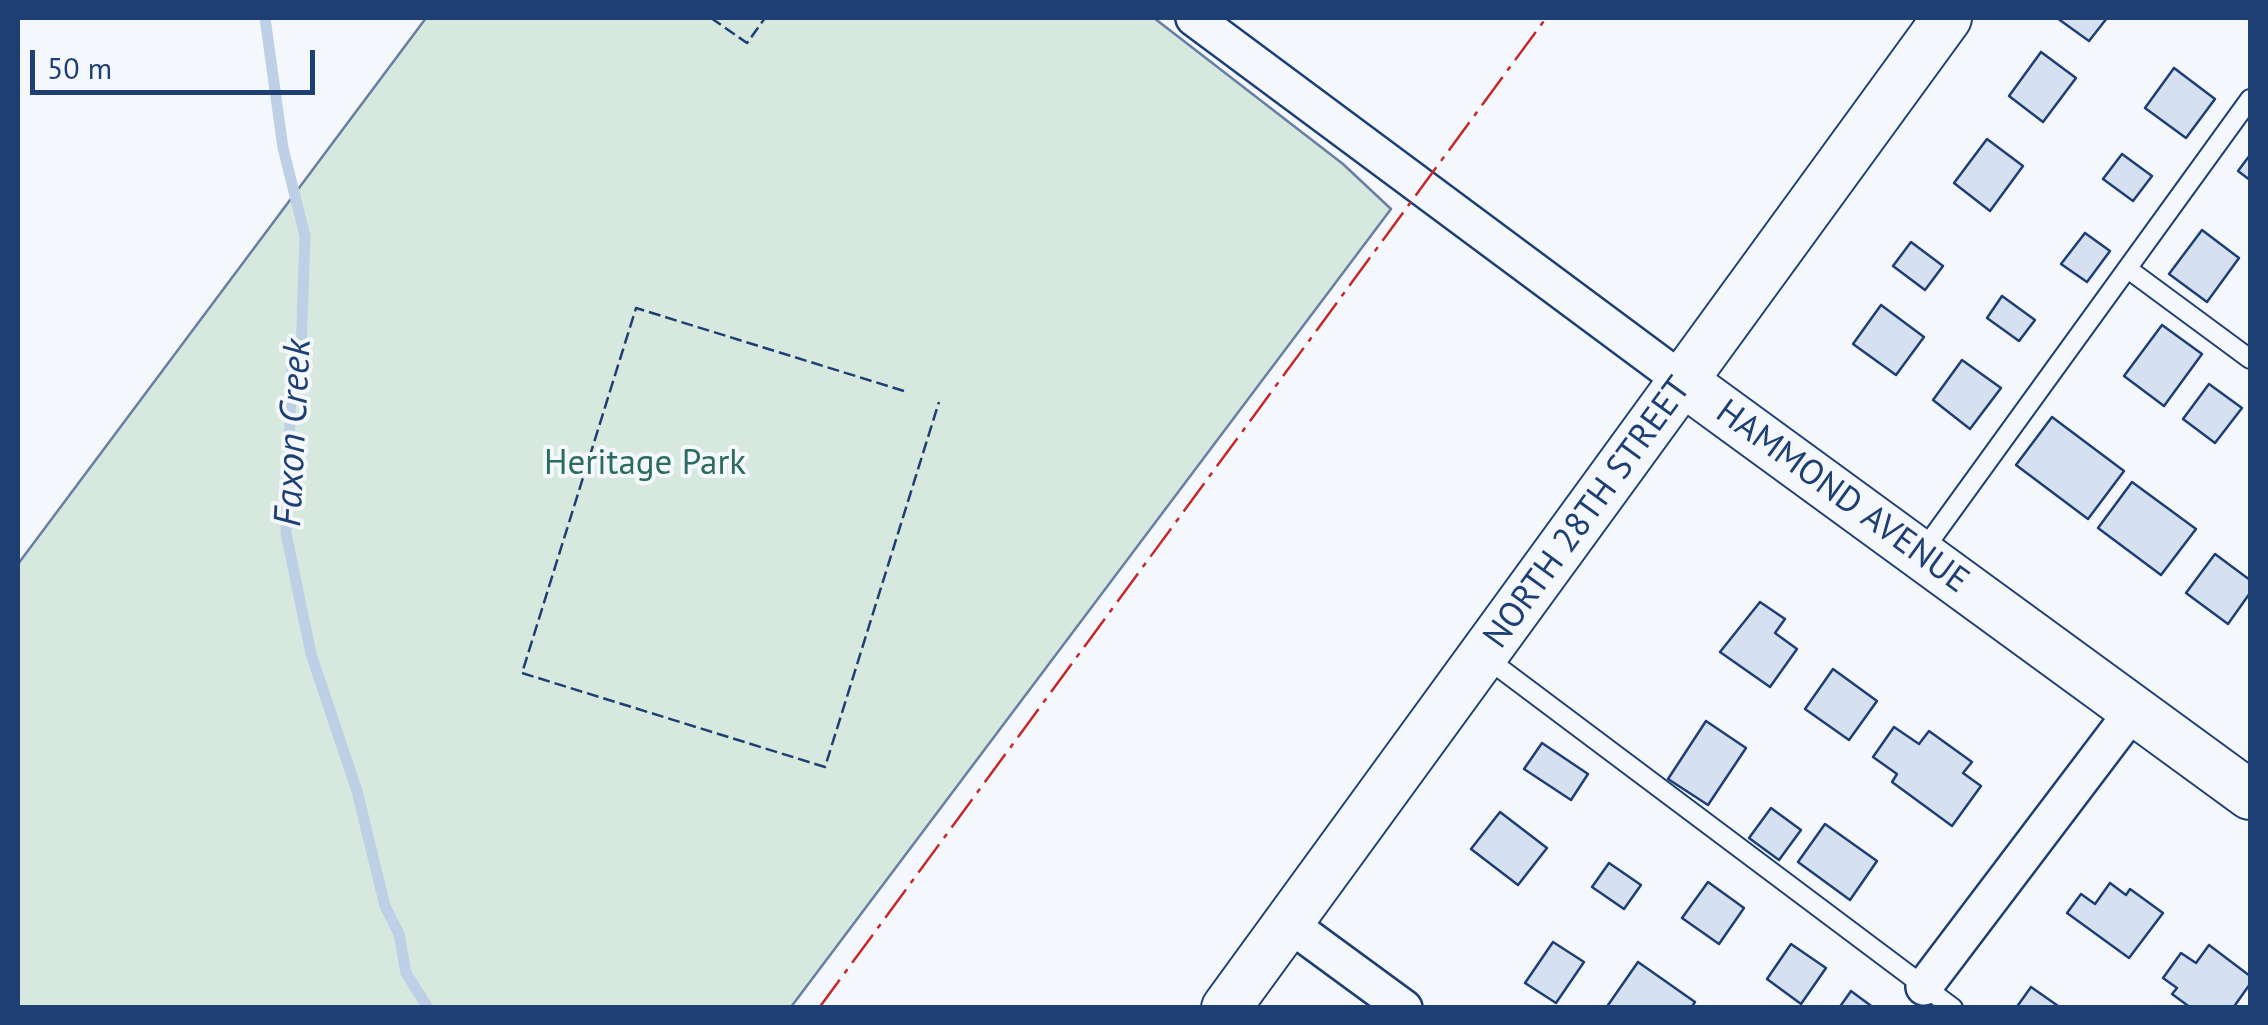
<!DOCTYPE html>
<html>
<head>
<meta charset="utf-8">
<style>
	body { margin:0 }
	#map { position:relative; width:2268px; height:1025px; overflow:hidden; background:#f4f7fb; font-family:"PT Sans",sans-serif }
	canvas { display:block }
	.frame { position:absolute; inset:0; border:20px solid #1d3f73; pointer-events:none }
	.scale { position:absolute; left:30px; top:50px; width:285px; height:45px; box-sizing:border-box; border:5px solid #1d3f73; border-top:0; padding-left:12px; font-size:30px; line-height:35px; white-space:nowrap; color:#1d3f73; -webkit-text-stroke:8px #f4f7fb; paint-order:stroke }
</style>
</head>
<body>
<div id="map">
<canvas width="2268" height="1025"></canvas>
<div class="frame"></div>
<div class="scale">50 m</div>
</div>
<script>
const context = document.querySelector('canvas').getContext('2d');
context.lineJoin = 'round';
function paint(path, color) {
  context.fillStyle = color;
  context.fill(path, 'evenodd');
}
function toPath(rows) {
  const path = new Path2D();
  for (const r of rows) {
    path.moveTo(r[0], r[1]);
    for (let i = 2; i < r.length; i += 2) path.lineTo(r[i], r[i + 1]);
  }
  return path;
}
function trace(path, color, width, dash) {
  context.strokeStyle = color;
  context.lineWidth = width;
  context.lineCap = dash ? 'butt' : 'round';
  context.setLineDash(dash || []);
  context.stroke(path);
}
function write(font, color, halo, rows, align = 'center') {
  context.font = font + ' "PT Sans",sans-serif';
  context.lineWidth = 8;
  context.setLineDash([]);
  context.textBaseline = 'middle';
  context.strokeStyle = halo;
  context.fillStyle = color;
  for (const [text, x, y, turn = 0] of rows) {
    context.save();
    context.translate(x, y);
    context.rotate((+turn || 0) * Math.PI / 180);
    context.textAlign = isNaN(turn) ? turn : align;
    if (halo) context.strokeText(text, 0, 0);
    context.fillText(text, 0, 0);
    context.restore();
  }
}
const green = toPath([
	[426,18,1154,18,1343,164,1391,209,791,1007,18,1007,18,564,426,18]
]);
const stream = toPath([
	[265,18,283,148,305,236,301,354,292,365,286,533,311,654,357,791,385,906,399,934,406,973,428,1008]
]);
const building = toPath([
	[2057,18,2107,18,2089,41,2057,18],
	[2041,52,2076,78,2043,122,2009,96,2041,52],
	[2174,68,2215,99,2186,138,2145,108,2174,68],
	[1987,139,2023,166,1990,211,1954,183,1987,139],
	[2122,154,2152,176,2133,201,2103,179,2122,154],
	[2250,155,2250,180,2238,171,2250,155],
	[2202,230,2239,258,2207,302,2169,274,2202,230],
	[2085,233,2110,251,2087,282,2061,264,2085,233],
	[1911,242,1943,266,1925,290,1893,266,1911,242],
	[2002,296,2035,320,2019,341,1987,318,2002,296],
	[1881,305,1924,337,1896,375,1853,344,1881,305],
	[2162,325,2202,354,2164,406,2124,376,2162,325],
	[1962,360,2001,388,1970,429,1933,400,1962,360],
	[2209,384,2242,408,2215,443,2183,419,2209,384],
	[2052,417,2124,471,2088,519,2016,465,2052,417],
	[2132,482,2196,529,2161,575,2098,528,2132,482],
	[2215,554,2250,580,2250,593,2228,624,2186,593,2215,554],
	[1760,602,1785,619,1775,633,1797,649,1770,687,1720,652,1760,602],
	[1833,669,1877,701,1849,740,1805,709,1833,669],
	[1706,721,1746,748,1708,805,1668,779,1706,721],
	[1894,727,1919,744,1929,731,1972,762,1963,773,1981,786,1952,826,1892,782,1897,774,1873,757,1894,727],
	[1542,743,1588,774,1571,800,1524,769,1542,743],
	[1771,808,1801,830,1779,860,1749,838,1771,808],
	[1500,812,1547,848,1518,885,1471,849,1500,812],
	[1825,824,1877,861,1850,900,1798,862,1825,824],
	[1609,863,1641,885,1624,909,1592,887,1609,863],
	[1708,882,1744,908,1719,944,1682,918,1708,882],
	[2110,883,2126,895,2130,889,2163,913,2129,958,2067,913,2081,894,2095,904,2110,883],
	[1553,942,1584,962,1556,1003,1525,983,1553,942],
	[1791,944,1826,968,1801,1004,1767,979,1791,944],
	[2209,945,2250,976,2250,984,2233,1008,2191,1008,2172,994,2177,988,2163,978,2181,953,2196,963,2209,945],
	[1638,962,1695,1002,1691,1008,1606,1008,1638,962],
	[2031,987,2061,1008,2016,1008,2031,987],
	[1851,991,1874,1008,1839,1008,1851,991]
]);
const lane = toPath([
	[2128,269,2250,359],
	[1922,552,2250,99],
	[1485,657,1953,1008]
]);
const street = toPath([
	[1194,18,1684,382],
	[1288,923,1404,1008],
	[1924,987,2133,711]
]);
const secondary = toPath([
	[1684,382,2250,795],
	[1226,1008,1947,18]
]);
const fence = toPath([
	[711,18,747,43,765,18],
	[904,391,636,308,522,673,825,767,939,402]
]);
const power = toPath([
	[819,1008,1546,18]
]);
const parkNames = [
	["Heritage Park",645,464]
];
const streetNames = [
	["HAMMOND AVENUE",1842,497,36],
	["NORTH 28TH STREET",1588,513,-54]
];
const waterNames = [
	["Faxon Creek",294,433,-87]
];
paint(green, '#d7e8df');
trace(green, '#687fa3', 2.5);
trace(stream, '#bed0e5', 11);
paint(building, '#d5e0f0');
trace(building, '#1d3f73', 2.5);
trace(lane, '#1d3f73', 22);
trace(street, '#1d3f73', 40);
trace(secondary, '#1d3f73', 52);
trace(lane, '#f4f7fb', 18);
trace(street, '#f4f7fb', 35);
trace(secondary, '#f4f7fb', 48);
trace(fence, '#1d3f73', 2.5, [12, 5]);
trace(power, '#c62828', 2.5, [35, 8, 5, 8]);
write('35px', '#2c6c60', '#f4f7fb', parkNames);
write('35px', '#1d3f73', '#f4f7fb', streetNames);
write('italic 38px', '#1d3f73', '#f4f7fb', waterNames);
</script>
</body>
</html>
